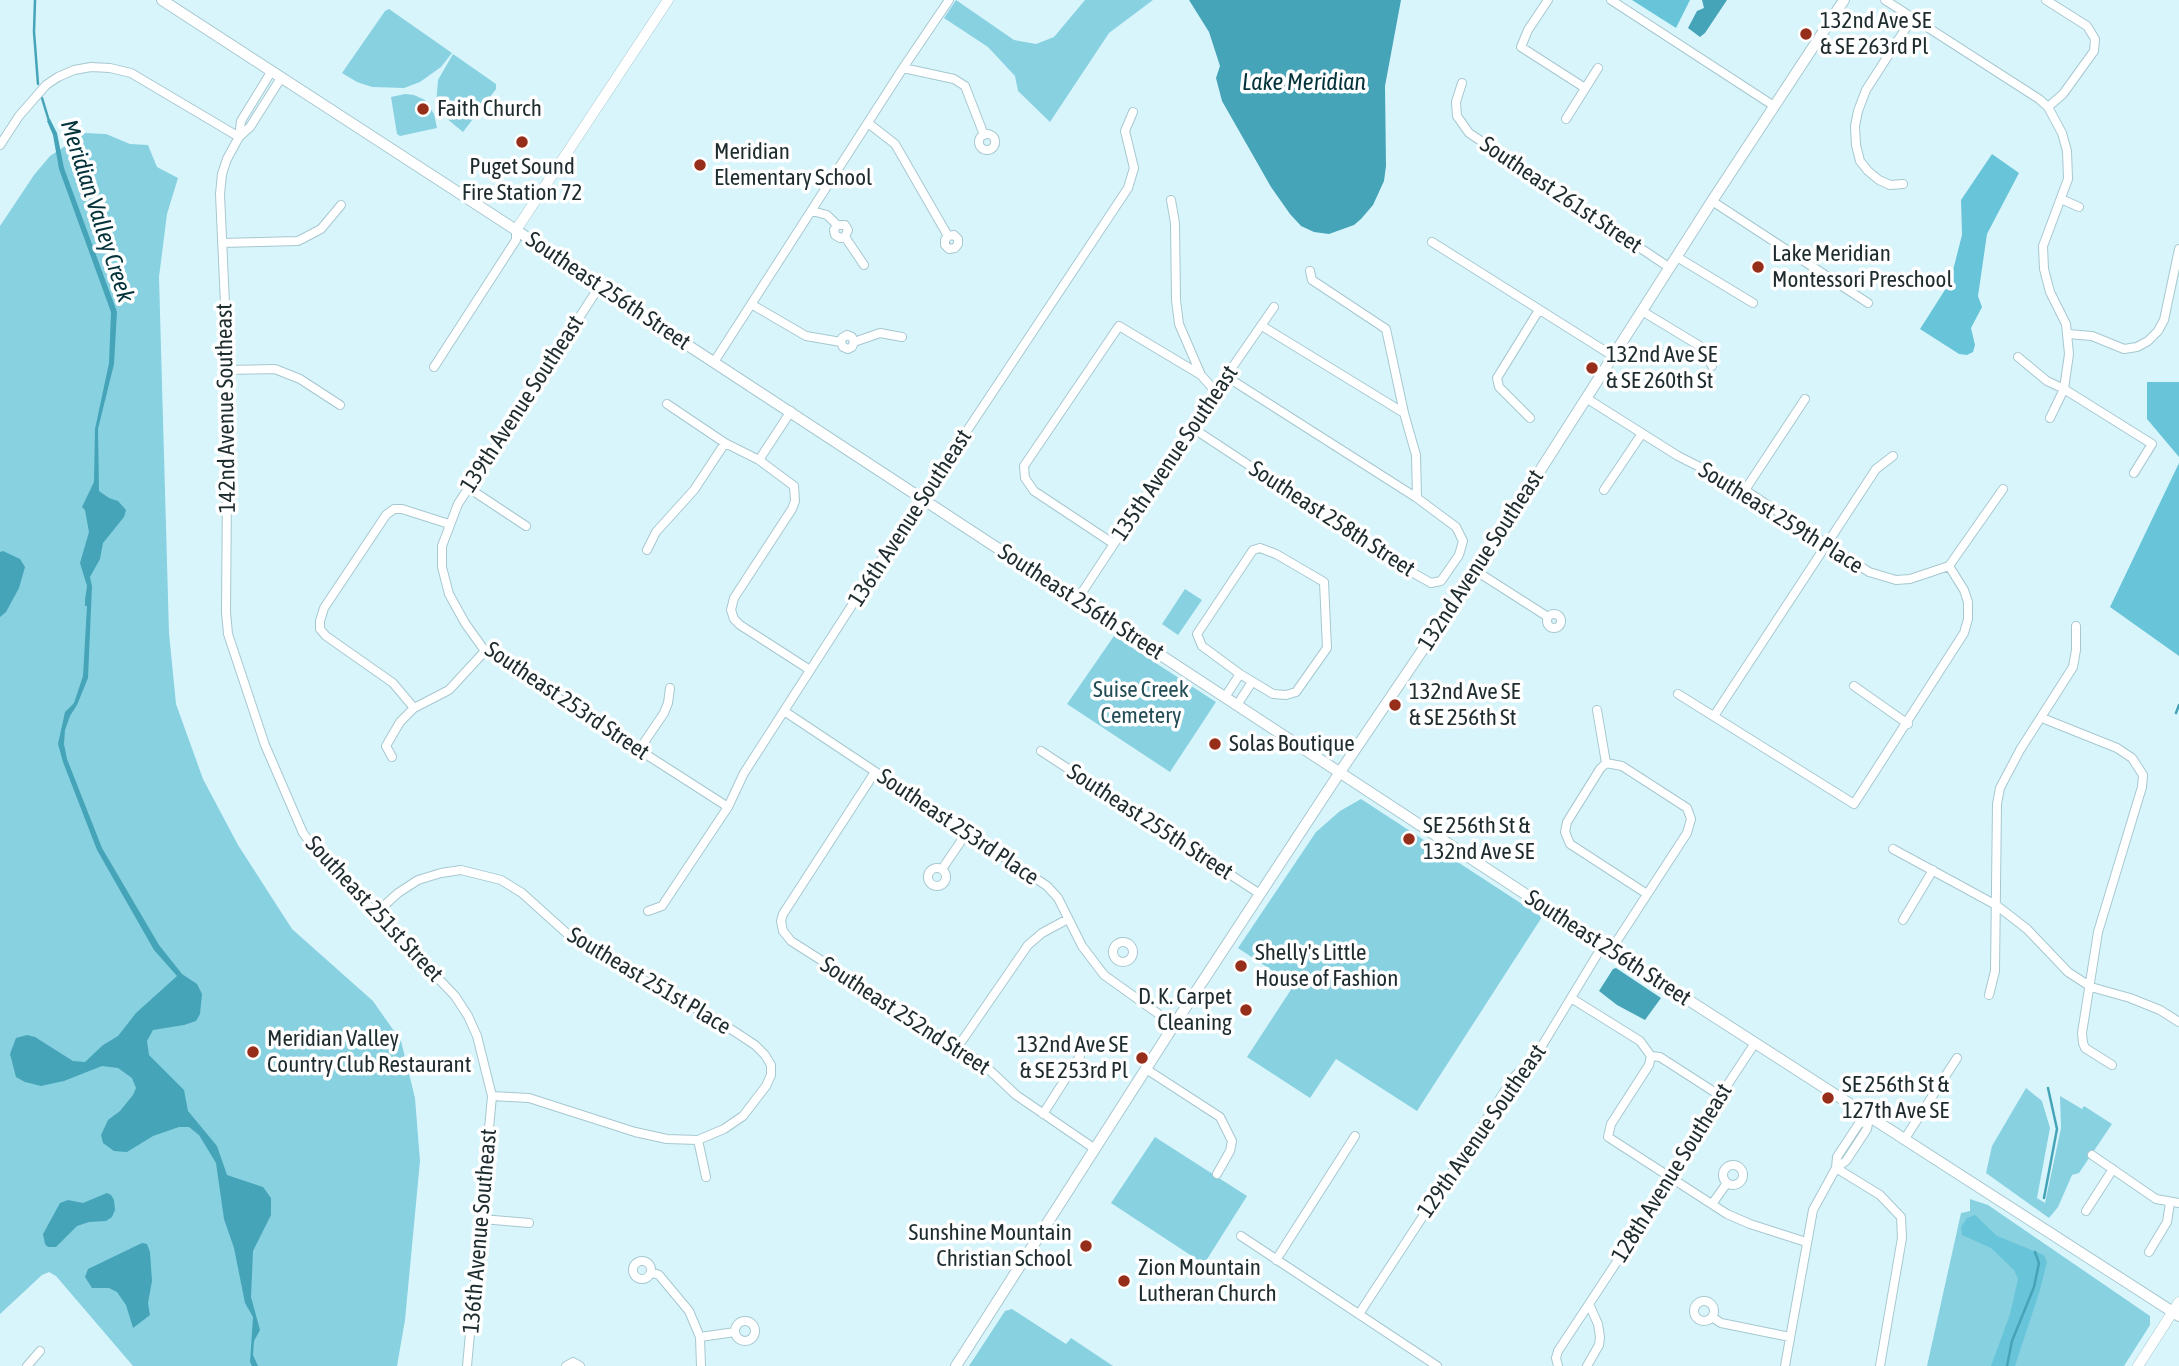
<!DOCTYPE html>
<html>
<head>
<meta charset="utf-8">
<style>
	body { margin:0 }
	canvas { display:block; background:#d9f5fc }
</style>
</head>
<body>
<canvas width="2179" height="1366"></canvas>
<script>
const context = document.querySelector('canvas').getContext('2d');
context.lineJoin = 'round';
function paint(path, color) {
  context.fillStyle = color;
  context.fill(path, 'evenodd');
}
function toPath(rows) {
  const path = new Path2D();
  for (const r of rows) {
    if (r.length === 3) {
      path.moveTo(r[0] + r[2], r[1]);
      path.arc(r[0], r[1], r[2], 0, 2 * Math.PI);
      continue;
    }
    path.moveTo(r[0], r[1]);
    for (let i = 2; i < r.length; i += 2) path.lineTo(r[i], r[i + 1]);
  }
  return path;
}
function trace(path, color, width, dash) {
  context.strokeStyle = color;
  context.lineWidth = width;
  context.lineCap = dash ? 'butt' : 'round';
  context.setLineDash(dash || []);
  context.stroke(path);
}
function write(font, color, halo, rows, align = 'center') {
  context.font = font + ' "Asap Condensed",sans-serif';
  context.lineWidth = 7;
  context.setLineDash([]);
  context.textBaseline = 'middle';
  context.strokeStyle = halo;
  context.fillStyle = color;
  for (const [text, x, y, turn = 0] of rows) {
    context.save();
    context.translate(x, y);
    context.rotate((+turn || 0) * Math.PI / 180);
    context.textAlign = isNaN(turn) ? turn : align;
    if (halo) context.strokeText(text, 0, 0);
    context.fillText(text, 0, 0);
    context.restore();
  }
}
const green = toPath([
	[956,0,1014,40,1036,44,1054,37,1085,0,1153,0,1109,33,1050,122,1018,91,1015,76,988,47,944,18],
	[389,9,452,53,441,67,420,82,404,88,372,87,357,82,342,73,385,11],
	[453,54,496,84,496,89,463,132,440,113,436,105,438,80],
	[405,94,414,95,425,100,434,114,437,128,400,136,397,134,391,97],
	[85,133,106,134,130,144,148,145,157,167,178,178,167,214,159,277,169,633,176,704,203,779,238,845,292,929,373,1001,401,1041,415,1098,420,1161,405,1320,397,1366,133,1366,56,1276,49,1272,42,1275,0,1314,0,226,34,175,50,156],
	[1185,589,1202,600,1178,635,1162,624],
	[1114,636,1216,702,1170,772,1067,704],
	[1361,799,1542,917,1417,1111,1336,1059,1310,1098,1247,1057,1294,985,1238,948,1316,832,1340,811],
	[2026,1088,2042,1101,2050,1128,2037,1198,2045,1203,2061,1128,2060,1096,2082,1109,2084,1106,2112,1124,2079,1173,2072,1175,2058,1207,2049,1218,1986,1173,1992,1146],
	[1155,1137,1247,1196,1204,1264,1111,1203],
	[1970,1199,1988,1205,2150,1316,2150,1325,2124,1366,1927,1366,1961,1213,1970,1211],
	[1012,1309,1066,1344,1071,1338,1113,1366,969,1366,1005,1311]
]);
const forest = toPath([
	[1632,0,1690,0,1676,28],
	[1992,154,2019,173,1987,234,1978,296,1982,307,1971,328,1975,345,1973,352,1967,355,1959,354,1920,329,1950,282,1962,235,1961,200],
	[2147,382,2179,382,2179,457,2147,419],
	[2179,463,2179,656,2110,607],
	[1975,1215,1997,1236,2044,1255,2047,1262,2040,1290,2015,1366,1991,1366,2010,1314,2018,1279,2014,1270,1991,1248,1962,1235,1961,1227,1967,1218]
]);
const water = toPath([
	[1189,0,1401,0,1385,86,1386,166,1384,181,1373,205,1361,219,1354,225,1329,234,1314,232,1301,226,1290,214,1271,187,1222,101,1216,78,1220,66,1209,32],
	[1702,0,1727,0,1705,33,1700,37,1688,28,1697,11,1704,8],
	[50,119,57,133,64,168,117,312,114,364,98,429,99,491,109,498,118,501,126,510,124,517,103,543,100,559,90,577,92,586,88,678,77,705,70,716,65,730,64,744,67,759,102,848,159,945,182,974,197,984,202,994,200,1014,196,1021,184,1025,153,1030,147,1041,149,1055,184,1090,188,1111,217,1146,227,1175,263,1187,271,1198,271,1215,253,1251,251,1297,260,1330,254,1341,253,1355,258,1366,252,1366,250,1362,253,1317,245,1303,234,1248,224,1219,216,1163,199,1135,189,1127,179,1127,153,1136,127,1152,114,1151,103,1143,101,1135,108,1120,120,1111,133,1095,136,1088,132,1078,118,1068,102,1066,64,1081,41,1086,25,1082,16,1077,10,1054,16,1038,27,1035,35,1037,73,1061,85,1062,103,1045,118,1036,136,1013,177,976,154,950,97,850,63,762,58,744,65,712,74,703,83,676,87,606,85,606,85,600,87,586,80,563,89,532,85,510,82,507,94,482,95,429,109,363,111,312,59,169,53,135,47,121],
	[3,551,20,559,25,567,19,588,6,612,0,617,0,552],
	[1616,968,1661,998,1645,1020,1617,1005,1599,991,1613,969],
	[107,1193,111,1195,114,1200,115,1210,112,1217,106,1221,89,1222,77,1226,56,1247,48,1247,45,1244,43,1234,60,1203,68,1200,83,1203],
	[142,1243,147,1244,150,1252,152,1281,148,1303,150,1315,133,1328,126,1305,117,1292,109,1288,92,1288,85,1277,88,1269]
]);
const stream = toPath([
	[35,0,34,32,38,84],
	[42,98,49,121],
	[2176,713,2179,705],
	[2044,1198,2057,1129,2048,1088],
	[2007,1366,2012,1341,2034,1287,2039,1263,2035,1252]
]);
const minor = toPath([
	[1548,0,1528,30,1521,47,1585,88],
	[1611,0,1774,106],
	[1885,0,2039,99,2048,107,2062,133,2067,151,2068,179,2043,246,2044,269,2050,292,2066,324,2069,354,2064,389,2050,418],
	[2046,0,2087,26,2095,39,2094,51,2063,94,2048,107],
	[903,68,954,79,965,86,984,135],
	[281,78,250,127,239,137,227,159,222,174,220,194,228,370,226,612,228,634,265,745,303,833,319,854,455,996,468,1016,477,1036,492,1096,467,1366],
	[1462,83,1456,102,1457,116,1469,133,1670,268],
	[1566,119,1598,68],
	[868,123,895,144,948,236,954,235,958,239,958,244,955,248,949,249,945,245,945,240,948,236],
	[987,142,8],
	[239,137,241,121,271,72],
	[0,145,19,116,46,85,58,77,74,70,91,67,110,68,131,73,239,137],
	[1903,184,1890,185,1879,180,1868,171,1860,161,1856,145,1855,126,1858,111,1866,90,1913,17],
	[2061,199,2079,207],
	[1171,200,1175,223,1176,300,1179,324,1201,375,1215,391],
	[1712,201,1868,303],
	[812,211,827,215,837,225,845,225,848,230,845,237,840,238,835,235,834,230,837,225],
	[845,237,864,265],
	[1432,242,1613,356],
	[222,243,298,241,321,229,341,205],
	[1677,257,1753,303],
	[1310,271,1312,280,1386,329,1404,413,1416,455,1417,498],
	[599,287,458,504,442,546,442,567,449,594,465,623,485,651,728,807],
	[751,304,806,336,841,342],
	[1642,311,1703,348,1712,366],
	[1262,326,1404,413],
	[2068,334,2092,336,2124,349,2137,347,2148,341,2158,331,2164,320,2179,249],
	[854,342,852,337,847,335,842,338,841,342,843,347,848,349,852,347,854,342,880,333,902,337],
	[2018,357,2047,381,2064,389,2152,444,2134,473],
	[714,362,903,68,949,0],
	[434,367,516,240,516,230],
	[228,370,275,369,300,379,340,405],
	[1586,398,1678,456,1745,490,1869,572,1896,580,1910,579,1949,566],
	[667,404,725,443,759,460,794,486,795,501,792,509,734,598,731,610,734,619,740,625,810,670],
	[1530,418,1499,387,1497,378,1539,310],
	[1191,427,1408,570,1431,583,1441,581,1459,555,1463,541,1456,527,1417,498,1227,377],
	[759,460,791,411],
	[467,487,526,526],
	[1604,490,1641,435],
	[1745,490,1805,399],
	[1114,544,1034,491,1025,478,1024,466,1119,326,1201,375],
	[1260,548,1276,554,1324,582,1327,648,1296,692,1286,695,1273,694,1240,674,1202,646,1197,634,1253,550,1260,548],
	[647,550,656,532,694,490,725,443],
	[1949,566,2003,489],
	[1476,571,1548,617],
	[1077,600,1191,427,1274,307],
	[1554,621,7],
	[1854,686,1908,724],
	[1678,694,1854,804,1964,633,1968,619,1968,602,1964,590,1949,566],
	[1225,697,1240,674],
	[1237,705,1252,682],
	[414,708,393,683,326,636,320,629,320,621,324,608,386,515,394,509,402,509,449,524],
	[1597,710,1606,763,1600,769,1567,822,1565,832,1570,844,1647,894],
	[784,711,1047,886,1058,898,1082,946,1104,975,1174,1025],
	[1714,716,1876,469,1893,456],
	[2042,718,2117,748,2132,758,2143,775,2142,787,2098,932,2082,1033,2083,1043,2085,1048,2112,1065],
	[639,750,664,713,668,703,670,688],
	[1041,751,1260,894],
	[392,757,386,746,400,722,414,708,449,690,485,651],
	[1606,763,1622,766,1687,808,1691,819,1687,833,1611,950],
	[875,772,783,914,781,921,783,931,791,941,982,1063,1016,1095,1095,1149],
	[1893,849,1996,905,2027,929,2068,972,2091,987,2130,998,2160,1010,2179,1022],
	[937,877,9],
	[942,869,968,831],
	[648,911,662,906,728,807,744,773,874,571,1128,188,1134,168,1125,131,1133,112],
	[377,912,398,893,418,880,441,873,461,870,501,880,522,893,572,938,598,955,714,1018,755,1045,765,1055,771,1065,771,1075,766,1086,743,1116,724,1129,698,1140,667,1139,635,1132,529,1098,492,1096],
	[1903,920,1933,870],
	[1123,952,10],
	[1989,995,1995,971,1997,804,2000,788,2020,750,2073,667,2076,650,2076,626],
	[1571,998,1640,1041,1651,1056,1660,1057,1719,1095],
	[957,1048,1028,945,1042,933,1068,919],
	[1651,1056,1649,1065,1611,1124,1608,1137,1727,1214,1750,1224,1806,1242],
	[1146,1069,1220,1117,1232,1141,1230,1151,1217,1174],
	[1043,1114,1080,1056],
	[698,1140,706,1177],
	[1904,1140,1957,1058],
	[2092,1155,2156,1199,2179,1203],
	[1733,1175,10],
	[1836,1168,1880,1195,1901,1217,1902,1238,1880,1366],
	[1836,1168,1837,1157,1858,1125,1869,1118],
	[1712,1204,1727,1183],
	[2086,1211,2113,1169],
	[482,1219,529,1223],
	[1241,1236,1437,1366],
	[2149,1252,2167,1222,2170,1203],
	[1276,1260,1355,1136],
	[642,1270,9],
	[651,1272,659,1275,689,1311,700,1337,701,1366],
	[1704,1311,10],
	[1359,1314,1514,1077,1537,1054,1603,945],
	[1712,1317,1721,1323,1790,1337],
	[745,1331,10],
	[700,1337,735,1332],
	[27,1366,40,1351],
	[566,1366,573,1362,580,1366],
	[1558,1366,1556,1358,1558,1351,1672,1178,1674,1166,1755,1043],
	[1587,1366,1599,1345,1600,1337,1598,1324,1589,1304],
	[1785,1366,1813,1210,1836,1168,1846,1161,1867,1129,1869,1118]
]);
const tertiary = toPath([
	[516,230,668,0],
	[2138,1366,2179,1302]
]);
const secondary = toPath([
	[162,0,516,230,599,287,1603,945,2179,1316],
	[956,1366,1174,1025,1340,772,1476,571,1712,201,1844,0]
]);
const markers = [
	[1806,34,7,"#972e19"],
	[423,109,7,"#972e19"],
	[522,142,7,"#972e19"],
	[700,165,7,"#972e19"],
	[1758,267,7,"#972e19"],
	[1592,368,7,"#972e19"],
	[1395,705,7,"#972e19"],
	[1215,744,7,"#972e19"],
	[1409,839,7,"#972e19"],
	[1241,966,7,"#972e19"],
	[1246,1010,7,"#972e19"],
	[253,1052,7,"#972e19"],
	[1142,1058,7,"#972e19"],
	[1828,1098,7,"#972e19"],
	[1086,1246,7,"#972e19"],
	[1124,1281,7,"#972e19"]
];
const poiNames = [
	["132nd Ave SE",1820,21],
	["& SE 263rd Pl",1820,47],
	["Faith Church",437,109],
	["Meridian",714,152],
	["Elementary School",714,178],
	["Puget Sound",522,167,"center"],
	["Fire Station 72",522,193,"center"],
	["Lake Meridian",1772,254],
	["Montessori Preschool",1772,280],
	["132nd Ave SE",1606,355],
	["& SE 260th St",1606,381],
	["132nd Ave SE",1409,692],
	["& SE 256th St",1409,718],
	["Solas Boutique",1229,744],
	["SE 256th St &",1423,826],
	["132nd Ave SE",1423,852],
	["Shelly's Little",1255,953],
	["House of Fashion",1255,979],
	["D. K. Carpet",1232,997,"right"],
	["Cleaning",1232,1023,"right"],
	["Meridian Valley",267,1039],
	["Country Club Restaurant",267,1065],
	["132nd Ave SE",1128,1045,"right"],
	["& SE 253rd Pl",1128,1071,"right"],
	["SE 256th St &",1842,1085],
	["127th Ave SE",1842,1111],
	["Sunshine Mountain",1072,1233,"right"],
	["Christian School",1072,1259,"right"],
	["Zion Mountain",1138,1268],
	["Lutheran Church",1138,1294]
];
const streetNames = [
	["Southeast 261st Street",1561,195,34],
	["Southeast 256th Street",608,291,34],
	["139th Avenue Southeast",522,404,-57],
	["142nd Avenue Southeast",226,408,-91],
	["135th Avenue Southeast",1175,453,-56],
	["136th Avenue Southeast",910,518,-57],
	["Southeast 259th Place",1781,518,32],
	["Southeast 258th Street",1332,519,33],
	["132nd Avenue Southeast",1481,560,-57],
	["Southeast 256th Street",1081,602,33],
	["Southeast 253rd Street",567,701,34],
	["Southeast 255th Street",1150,822,33],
	["Southeast 253rd Place",958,827,34],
	["Southeast 251st Street",374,909,47],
	["Southeast 256th Street",1608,948,33],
	["Southeast 251st Place",649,981,31],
	["Southeast 252nd Street",905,1016,33],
	["129th Avenue Southeast",1482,1131,-55],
	["128th Avenue Southeast",1672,1173,-58],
	["136th Avenue Southeast",480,1231,-85]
];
const parkNames = [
	["Suise Creek",1141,690],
	["Cemetery",1141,716]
];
const waterNames = [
	["Lake Meridian",1304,82],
	["Meridian Valley Creek",97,211,72]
];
paint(green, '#88d1e1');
paint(forest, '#68c5d9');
paint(water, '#45a4b8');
trace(stream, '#45a4b8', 2.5);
trace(minor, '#a6c8d0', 10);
trace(tertiary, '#a6c8d0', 11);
trace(secondary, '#a6c8d0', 12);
trace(minor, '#fff', 8);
trace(tertiary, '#fff', 10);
trace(secondary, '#fff', 10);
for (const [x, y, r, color] of markers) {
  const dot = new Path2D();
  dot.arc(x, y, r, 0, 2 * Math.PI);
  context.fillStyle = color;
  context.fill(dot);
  trace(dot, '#fff', 2.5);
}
write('23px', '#1f2c2f', '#fff', poiNames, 'left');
write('23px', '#1f2c2f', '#fff', streetNames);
write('23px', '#234d56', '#fff', parkNames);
write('italic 24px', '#03323a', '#fff', waterNames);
</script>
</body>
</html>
